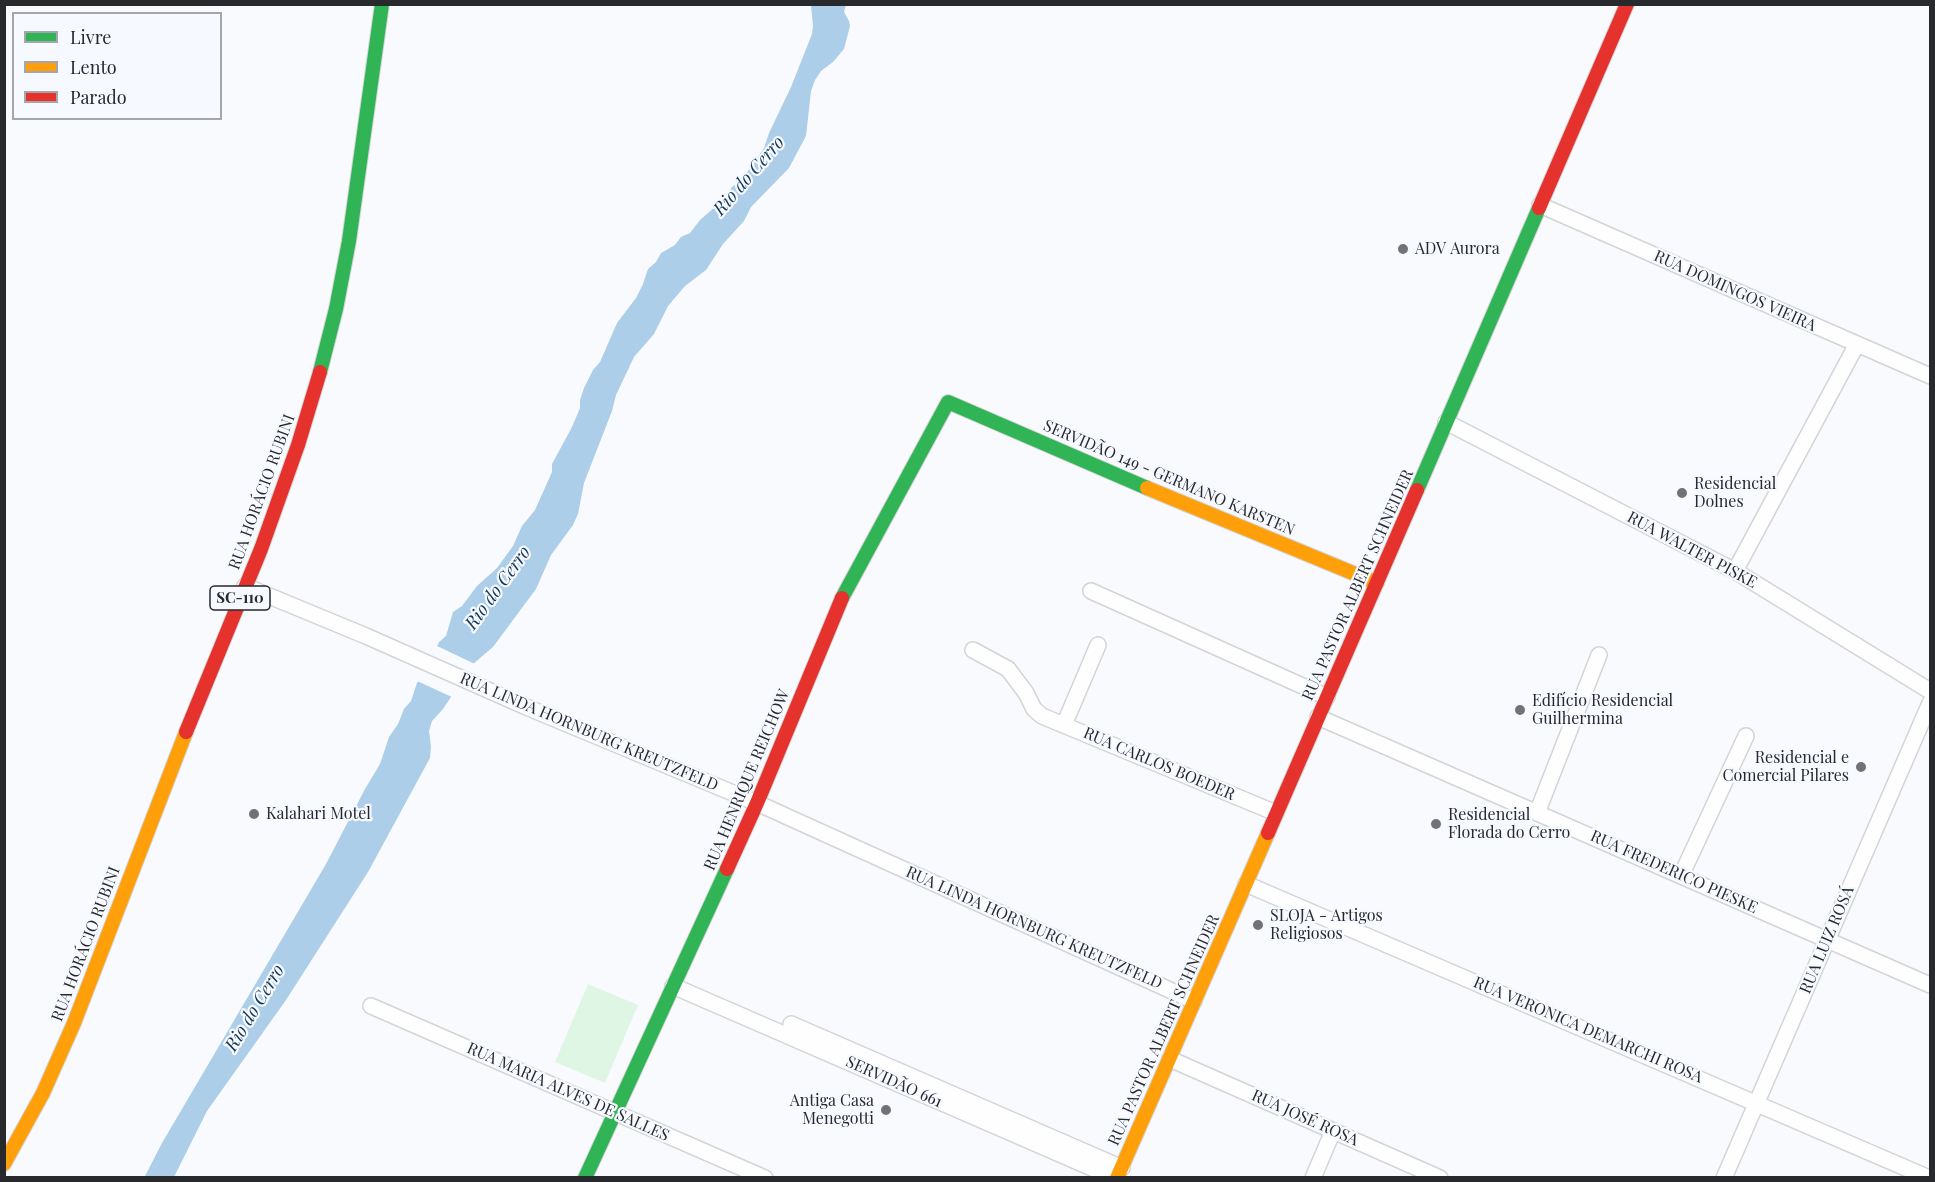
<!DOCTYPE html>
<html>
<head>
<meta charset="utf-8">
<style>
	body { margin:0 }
	#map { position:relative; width:1935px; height:1182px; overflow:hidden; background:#f8fafd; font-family:"Playfair Display",serif }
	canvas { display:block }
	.frame { position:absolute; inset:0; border:6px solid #28292c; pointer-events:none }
	.legend { position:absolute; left:12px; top:12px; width:210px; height:108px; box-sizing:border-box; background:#f6f9ff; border:2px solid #a4a6ab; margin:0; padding:8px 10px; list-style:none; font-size:18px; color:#28292c }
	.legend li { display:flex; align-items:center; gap:12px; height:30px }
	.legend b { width:30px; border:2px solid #a4a6ab }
</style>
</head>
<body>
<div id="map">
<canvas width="1935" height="1182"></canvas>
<div class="frame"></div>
<ul class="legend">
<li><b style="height:8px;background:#30b455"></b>Livre</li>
<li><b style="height:8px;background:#ff9f0a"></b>Lento</li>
<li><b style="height:8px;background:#e5322d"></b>Parado</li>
</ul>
</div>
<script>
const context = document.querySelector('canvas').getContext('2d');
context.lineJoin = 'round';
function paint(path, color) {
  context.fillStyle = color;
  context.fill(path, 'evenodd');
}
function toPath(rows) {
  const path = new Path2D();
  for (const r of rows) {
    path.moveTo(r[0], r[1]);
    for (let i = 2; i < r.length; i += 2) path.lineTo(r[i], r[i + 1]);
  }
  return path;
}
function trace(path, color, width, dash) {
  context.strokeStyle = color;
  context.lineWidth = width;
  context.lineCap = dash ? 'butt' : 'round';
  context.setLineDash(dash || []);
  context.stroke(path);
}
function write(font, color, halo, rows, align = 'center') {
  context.font = font + ' "Playfair Display",serif';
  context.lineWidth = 4.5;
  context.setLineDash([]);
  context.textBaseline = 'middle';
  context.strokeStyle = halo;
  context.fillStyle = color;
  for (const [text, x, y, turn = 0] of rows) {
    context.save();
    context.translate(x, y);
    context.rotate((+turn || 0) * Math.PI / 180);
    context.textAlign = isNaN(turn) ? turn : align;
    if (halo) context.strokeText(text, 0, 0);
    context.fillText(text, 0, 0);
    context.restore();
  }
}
const green = toPath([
	[588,984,638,1005,605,1083,555,1062]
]);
const water = toPath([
	[811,5,846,5,844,12,849,21,850,26,844,49,833,62,821,71,815,80,811,91,806,136,789,168,751,207,744,221,723,244,706,270,685,286,668,306,654,334,634,357,616,395,612,411,584,483,578,514,573,525,551,555,536,589,493,647,473,664,443,709,432,721,429,731,431,747,430,758,368,872,286,1000,207,1111,174,1177,144,1178,162,1143,326,864,365,789,380,764,389,737,398,724,404,709,411,701,417,683,428,666,439,642,446,636,453,612,462,606,477,586,497,568,513,546,522,526,535,510,552,472,552,464,572,427,580,408,580,400,584,388,593,370,600,362,617,323,636,298,643,284,648,269,656,262,661,253,675,245,681,237,690,233,700,220,724,199,732,187,741,181,764,148,769,133,791,87,812,34,813,26]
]);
const pier = toPath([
	[435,645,477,665,460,685,454,698,415,680]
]);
const street = toPath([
	[1540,205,1930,376],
	[1446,422,1735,571,1930,691],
	[1735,571,1857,344],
	[245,586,366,636,524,706,757,803,1194,1001],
	[1091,591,1327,697],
	[973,650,1008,669,1026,693,1034,709,1042,716,1276,813],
	[1318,717,1930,985],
	[1064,725,1098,645],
	[1537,813,1599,655],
	[1681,876,1746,736],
	[1246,884,1929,1178],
	[673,986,1115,1178],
	[371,1006,765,1178],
	[791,1024,1122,1168],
	[1170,1059,1440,1178],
	[1313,1178,1333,1131],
	[1724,1178,1930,703]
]);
const fast = toPath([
	[320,372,336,309,349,241,382,4],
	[1417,490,1539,208],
	[842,598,948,402,1147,488],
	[585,1178,727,869]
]);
const slow = toPath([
	[1147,488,1377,583],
	[4,1164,43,1093,74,1023,186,732],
	[1117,1178,1268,833]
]);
const jam = toPath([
	[1539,208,1627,4],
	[186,732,261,549,298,445,320,372],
	[1268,833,1417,490],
	[727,869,757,803,842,598]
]);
const markers = [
	[1403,249,6,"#717275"],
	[1682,493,6,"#717275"],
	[1520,710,6,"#717275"],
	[1861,767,6,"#717275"],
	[254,814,6,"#717275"],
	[1436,824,6,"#717275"],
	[1258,925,6,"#717275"],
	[886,1110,6,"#717275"]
];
const shields = [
	[240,598,60]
];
const shieldNames = [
	["SC-110",240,598]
];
const poiNames = [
	["ADV Aurora",1415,249],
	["Residencial",1694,484],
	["Dolnes",1694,502],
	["Edifício Residencial",1532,701],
	["Guilhermina",1532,719],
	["Residencial e",1849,758,"right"],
	["Comercial Pilares",1849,776,"right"],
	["Kalahari Motel",266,814],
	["Residencial",1448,815],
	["Florada do Cerro",1448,833],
	["SLOJA - Artigos",1270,916],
	["Religiosos",1270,934],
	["Antiga Casa",874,1101,"right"],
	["Menegotti",874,1119,"right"]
];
const streetNames = [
	["RUA DOMINGOS VIEIRA",1735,291,24],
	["SERVIDÃO 149 - GERMANO KARSTEN",1169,478,23],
	["RUA HORÁCIO RUBINI",262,492,-70],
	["RUA WALTER PISKE",1692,550,28],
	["RUA PASTOR ALBERT SCHNEIDER",1358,585,-66],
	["RUA LINDA HORNBURG KREUTZFELD",589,732,23],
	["RUA CARLOS BOEDER",1159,764,23],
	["RUA HENRIQUE REICHOW",747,780,-67],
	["RUA FREDERICO PIESKE",1674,872,24],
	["RUA LINDA HORNBURG KREUTZFELD",1034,928,24],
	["RUA LUIZ ROSÁ",1827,940,-67],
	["RUA HORÁCIO RUBINI",86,944,-69],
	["RUA PASTOR ALBERT SCHNEIDER",1164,1030,-66],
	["RUA VERONICA DEMARCHI ROSA",1588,1030,23],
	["SERVIDÃO 661",894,1082,24],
	["RUA MARIA ALVES DE SALLES",568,1092,24],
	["RUA JOSÉ ROSA",1305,1118,24]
];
const waterNames = [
	["Rio do Cerro",749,176,-49],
	["Rio do Cerro",498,588,-54],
	["Rio do Cerro",255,1008,-59]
];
paint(green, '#dff6e5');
paint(water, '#accee9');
paint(pier, '#f8fafd');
trace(street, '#d3d4d6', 18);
trace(fast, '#d3d4d6', 16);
trace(slow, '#d3d4d6', 16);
trace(jam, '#d3d4d6', 16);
trace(street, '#fefeff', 15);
trace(fast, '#30b455', 14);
trace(slow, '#ff9f0a', 14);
trace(jam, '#e5322d', 14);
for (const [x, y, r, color] of markers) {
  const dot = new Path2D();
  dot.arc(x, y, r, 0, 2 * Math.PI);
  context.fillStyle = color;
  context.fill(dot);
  trace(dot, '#f6f9ff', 2);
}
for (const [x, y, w] of shields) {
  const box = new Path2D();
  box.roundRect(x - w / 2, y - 12, w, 24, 4.5);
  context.fillStyle = '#f6f9ff';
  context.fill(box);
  trace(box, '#28292c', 1.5);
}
write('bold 15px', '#28292c', null, shieldNames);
write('16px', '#28292c', '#f6f9ff', poiNames, 'left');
write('16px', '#28292c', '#f6f9ff', streetNames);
write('italic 18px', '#123853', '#f6f9ff', waterNames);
</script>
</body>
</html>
